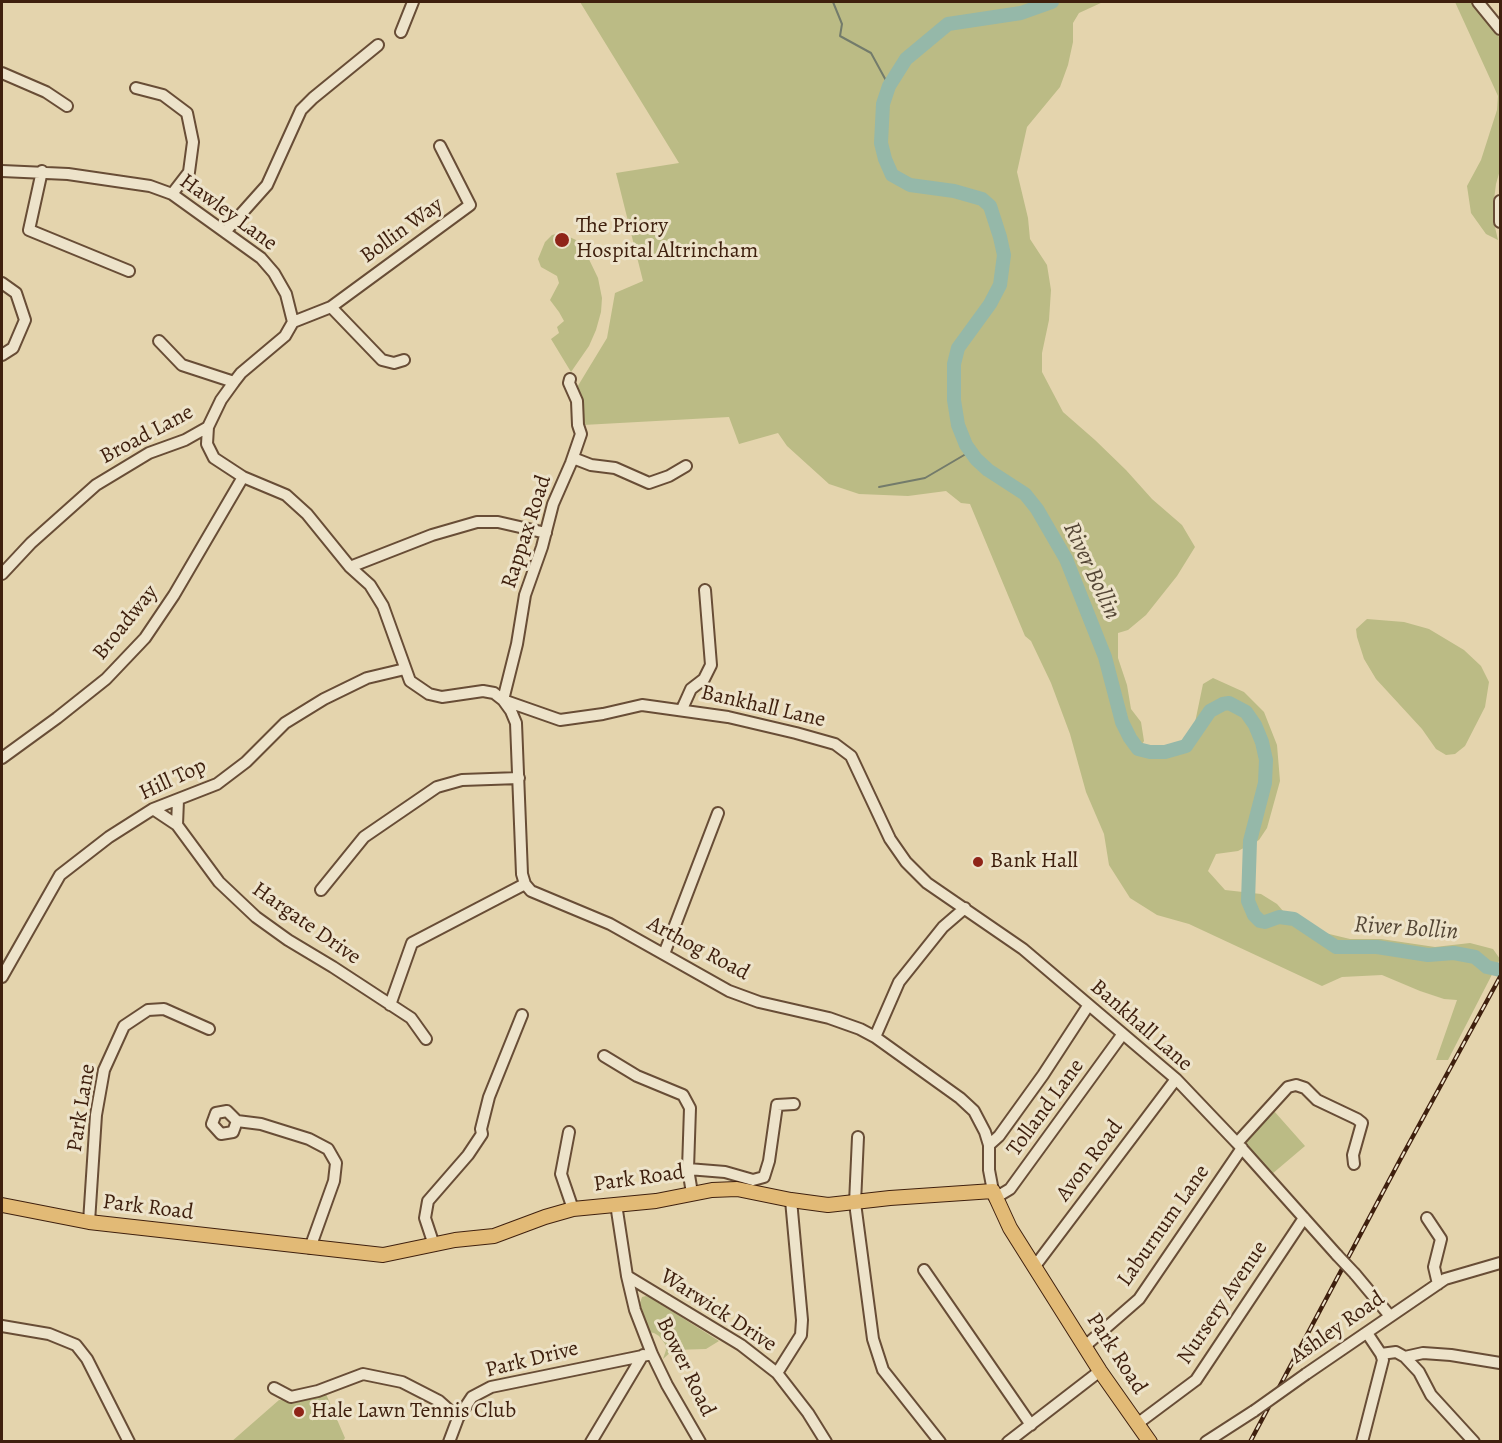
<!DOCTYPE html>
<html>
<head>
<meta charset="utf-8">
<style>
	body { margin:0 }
	#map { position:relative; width:1502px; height:1443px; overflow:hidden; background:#e4d4ad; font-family:Alegreya,serif }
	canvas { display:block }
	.frame { position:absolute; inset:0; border:3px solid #3f200e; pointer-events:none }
</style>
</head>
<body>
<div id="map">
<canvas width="1502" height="1443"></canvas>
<div class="frame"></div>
</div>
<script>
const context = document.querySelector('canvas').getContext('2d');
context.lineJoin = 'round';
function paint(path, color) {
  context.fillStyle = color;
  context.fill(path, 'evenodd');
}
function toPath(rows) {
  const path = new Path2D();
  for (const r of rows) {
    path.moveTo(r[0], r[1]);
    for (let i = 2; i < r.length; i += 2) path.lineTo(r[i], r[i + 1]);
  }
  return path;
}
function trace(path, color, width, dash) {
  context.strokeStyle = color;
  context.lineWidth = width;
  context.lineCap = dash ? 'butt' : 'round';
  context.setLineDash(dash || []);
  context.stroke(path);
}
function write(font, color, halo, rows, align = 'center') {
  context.font = font + ' Alegreya,serif';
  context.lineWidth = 6;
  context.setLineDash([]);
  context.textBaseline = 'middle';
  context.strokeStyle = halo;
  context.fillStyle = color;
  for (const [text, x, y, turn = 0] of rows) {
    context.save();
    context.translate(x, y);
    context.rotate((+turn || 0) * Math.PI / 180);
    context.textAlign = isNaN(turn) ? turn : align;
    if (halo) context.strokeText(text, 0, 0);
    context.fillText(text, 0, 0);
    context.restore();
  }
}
const green = toPath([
	[580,2,1103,2,1079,13,1073,23,1073,42,1068,65,1060,87,1027,127,1017,172,1028,218,1030,239,1047,265,1051,290,1049,320,1042,353,1042,372,1063,412,1095,440,1126,470,1152,499,1182,525,1195,547,1177,576,1146,615,1128,630,1118,633,1118,658,1127,685,1131,709,1141,722,1144,741,1139,749,1150,752,1178,749,1192,737,1203,684,1213,678,1244,692,1264,712,1277,745,1280,781,1267,828,1259,840,1238,851,1216,854,1208,871,1225,890,1261,894,1277,904,1296,926,1350,939,1381,939,1435,947,1470,943,1493,949,1500,959,1448,1060,1436,1060,1457,1000,1444,999,1420,991,1382,975,1342,977,1322,986,1189,924,1157,915,1130,898,1109,865,1104,834,1086,792,1070,734,1051,683,1031,641,1025,636,970,504,961,503,946,491,908,496,859,494,829,484,787,446,778,433,739,444,729,417,583,425,576,389,607,338,615,293,643,281,616,173,679,163],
	[1455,2,1471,2,1500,38,1500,170,1496,184,1493,208,1494,223,1498,240,1486,234,1471,213,1467,186,1481,160,1497,110,1498,96],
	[561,233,576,240,585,251,598,278,602,298,601,312,596,330,589,346,571,372,551,339,559,333,557,327,564,321,559,312,550,300,559,283,557,276,541,267,538,259,545,242,552,235],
	[1367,619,1404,622,1429,629,1464,650,1481,666,1489,682,1485,707,1465,746,1455,754,1446,755,1436,749,1422,729,1376,679,1364,659,1357,637,1356,629],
	[1274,1111,1305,1146,1272,1174,1246,1143],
	[646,1296,651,1298,719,1341,706,1349,673,1350,663,1359,666,1350,665,1344,659,1336,654,1333,649,1332,640,1303,642,1297],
	[326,1394,345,1438,342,1442,231,1442,279,1400,300,1401]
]);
const stream = toPath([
	[833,2,842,24,840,36,871,53,889,86],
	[879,487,925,478,971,451]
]);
const river = toPath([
	[1052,2,1021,13,948,24,906,59,889,86,883,104,881,143,885,159,892,175,910,185,954,191,982,199,990,206,1000,237,1004,255,1000,285,990,304,958,348,954,364,954,400,958,425,966,445,976,459,988,470,1025,494,1037,509,1066,559,1105,657,1122,722,1130,738,1138,749,1150,752,1165,752,1186,746,1210,711,1223,704,1229,703,1246,712,1255,725,1262,742,1266,760,1265,783,1250,841,1248,901,1254,915,1260,921,1265,922,1279,917,1294,919,1336,947,1377,947,1428,955,1454,953,1475,957,1487,967,1500,970]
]);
const minor = toPath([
	[1478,2,1500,29],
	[401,32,413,2],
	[2,73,46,92,67,106],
	[136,88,163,95,187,113,193,142,189,172,172,194],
	[2,171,68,174,150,186,172,194,261,258,274,273,286,294,293,322,285,336,241,373,234,382,221,400,208,427,185,440,149,453,96,485,31,543,2,574],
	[42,171,29,230,129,271],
	[1500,201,1500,222],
	[225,232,267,185,301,110,313,98,378,45],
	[2,283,16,293,25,320,13,348,2,355],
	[331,307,382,360,394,363,404,360],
	[293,322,331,307,470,205,440,146],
	[159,341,182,365,234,382],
	[208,427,207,444,214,458,243,477,286,495,307,514,350,567,370,585,383,606,410,681,429,694,442,697,483,691,494,693,503,700,560,720,603,714,642,705,728,717,796,733,835,744,851,756,890,839,906,862,927,883,1023,949,1176,1079,1237,1143,1337,1255],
	[573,458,591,465,615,468,649,483,669,476,686,466],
	[350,567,432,535,477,522,498,522,546,533],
	[503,700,511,711,516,723,522,874,525,884,531,891,610,924,729,991,759,1002,829,1018,860,1029,875,1037,960,1098,974,1111,985,1132,989,1145,989,1170,993,1191],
	[503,700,517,644,525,595,542,547,553,504,571,463,581,434,578,425,577,401,569,383,570,379],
	[682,709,691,689,704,679,711,665,705,590],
	[2,758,57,718,106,679,145,638,174,595,243,477],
	[153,809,177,825,219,882,256,917,288,940,333,967,411,1018,426,1039],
	[177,825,178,800],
	[321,890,364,837,437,787,462,780,519,778],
	[664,954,718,813],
	[2,977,60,875,109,837,153,809,217,784,246,762,285,723,324,699,367,678,405,669],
	[390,1005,412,943,525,884],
	[875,1037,899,982,943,927,965,908],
	[604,1056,637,1076,683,1095,690,1108,688,1169,692,1193],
	[237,1121,233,1132,221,1134,212,1124,216,1113,227,1111,237,1121,261,1124,309,1139,328,1149,336,1163,334,1181,310,1248],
	[569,1132,561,1174,573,1209],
	[858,1137,855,1203,873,1339,883,1370,940,1442],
	[1237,1143,1288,1087,1296,1085,1305,1088,1317,1100,1357,1119,1362,1123,1353,1155,1354,1164],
	[989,1145,999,1136,1043,1075,1088,1006],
	[688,1169,725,1172,753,1180,764,1177,769,1161,777,1105,794,1104],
	[995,1198,1010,1189,1122,1035],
	[616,1204,627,1276,635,1310,652,1354,667,1385,700,1442],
	[1427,1218,1441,1239,1434,1267,1438,1284],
	[89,1222,96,1115,104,1070,124,1026,148,1010,164,1009,209,1029],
	[434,1245,425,1218,428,1201,468,1155,482,1134,481,1129,489,1097,522,1015],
	[1035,1266,1176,1079],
	[924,1270,1031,1425],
	[1355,1274,1390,1316],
	[627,1276,741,1345,777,1373,808,1413,826,1442],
	[2,1326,49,1334,76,1345,87,1359,129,1442],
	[1085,1346,1139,1299,1242,1148],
	[1381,1354,1396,1352,1405,1357,1419,1372,1431,1395,1474,1442],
	[1405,1357,1423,1353,1451,1355,1500,1363],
	[777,1373,801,1335,802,1320,791,1200],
	[1306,1374,1445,1279,1500,1263],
	[274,1388,291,1397,318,1391,363,1374,402,1382,439,1401,458,1418],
	[1137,1424,1196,1380,1304,1218],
	[449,1442,458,1418,472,1397,491,1387,652,1354],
	[591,1442,643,1355],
	[1008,1442,1100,1371],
	[1206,1442,1254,1411],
	[1362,1442,1383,1360,1381,1354,1367,1333]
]);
const major = toPath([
	[2,1205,89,1222,383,1255,455,1240,494,1236,545,1217,573,1209,656,1201,712,1190,737,1189,791,1200,828,1205,890,1198,993,1191,1010,1228,1100,1371,1150,1442]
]);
const rail = toPath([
	[1250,1442,1400,1160,1500,977]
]);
const minorBridge = toPath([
	[1337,1255,1355,1274],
	[1254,1411,1306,1374]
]);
const markers = [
	[562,240,8,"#8f2418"],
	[978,862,6,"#8f2418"],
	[299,1412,6,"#8f2418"]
];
const streetNames = [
	["Hawley Lane",228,213,36],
	["Bollin Way",402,231,-36],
	["Broad Lane",147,435,-28],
	["Rappax Road",527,532,-72],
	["Broadway",126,623,-51],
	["Bankhall Lane",763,707,13],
	["Hill Top",173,780,-25],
	["Hargate Drive",306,924,35],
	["Arthog Road",698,949,28],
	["Bankhall Lane",1141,1026,41],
	["Park Lane",82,1108,-81],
	["Tolland Lane",1046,1108,-54],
	["Avon Road",1090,1161,-53],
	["Park Road",639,1179,-8],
	["Park Road",148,1208,7],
	["Laburnum Lane",1164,1226,-55],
	["Nursery Avenue",1223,1303,-56],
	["Warwick Drive",718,1311,33],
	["Ashley Road",1338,1328,-35],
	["Park Road",1116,1354,57],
	["Park Drive",532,1360,-14],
	["Bower Road",685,1367,64]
];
const poiNames = [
	["The Priory",576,227],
	["Hospital Altrincham",576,252],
	["Bank Hall",990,862],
	["Hale Lawn Tennis Club",311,1412]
];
const waterNames = [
	["River Bollin",1091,571,65],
	["River Bollin",1406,929,4]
];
paint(green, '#bbbb85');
trace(stream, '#737b6b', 2);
trace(river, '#95b8a9', 14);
trace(minor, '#684d36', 14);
trace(major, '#3f200e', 16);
trace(minor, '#ede3ca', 10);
trace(major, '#e2ba76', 14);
trace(rail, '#3f200e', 4.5);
trace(rail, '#ede3ca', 2, [7]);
trace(minorBridge, '#684d36', 14, []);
trace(minorBridge, '#ede3ca', 10);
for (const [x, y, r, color] of markers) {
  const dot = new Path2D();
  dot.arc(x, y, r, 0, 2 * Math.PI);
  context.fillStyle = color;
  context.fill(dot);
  trace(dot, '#ede3ca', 2);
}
write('22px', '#3f200e', '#ede3ca', streetNames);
write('22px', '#3f200e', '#ede3ca', poiNames, 'left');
write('italic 24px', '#544635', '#ede3ca', waterNames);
</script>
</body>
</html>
